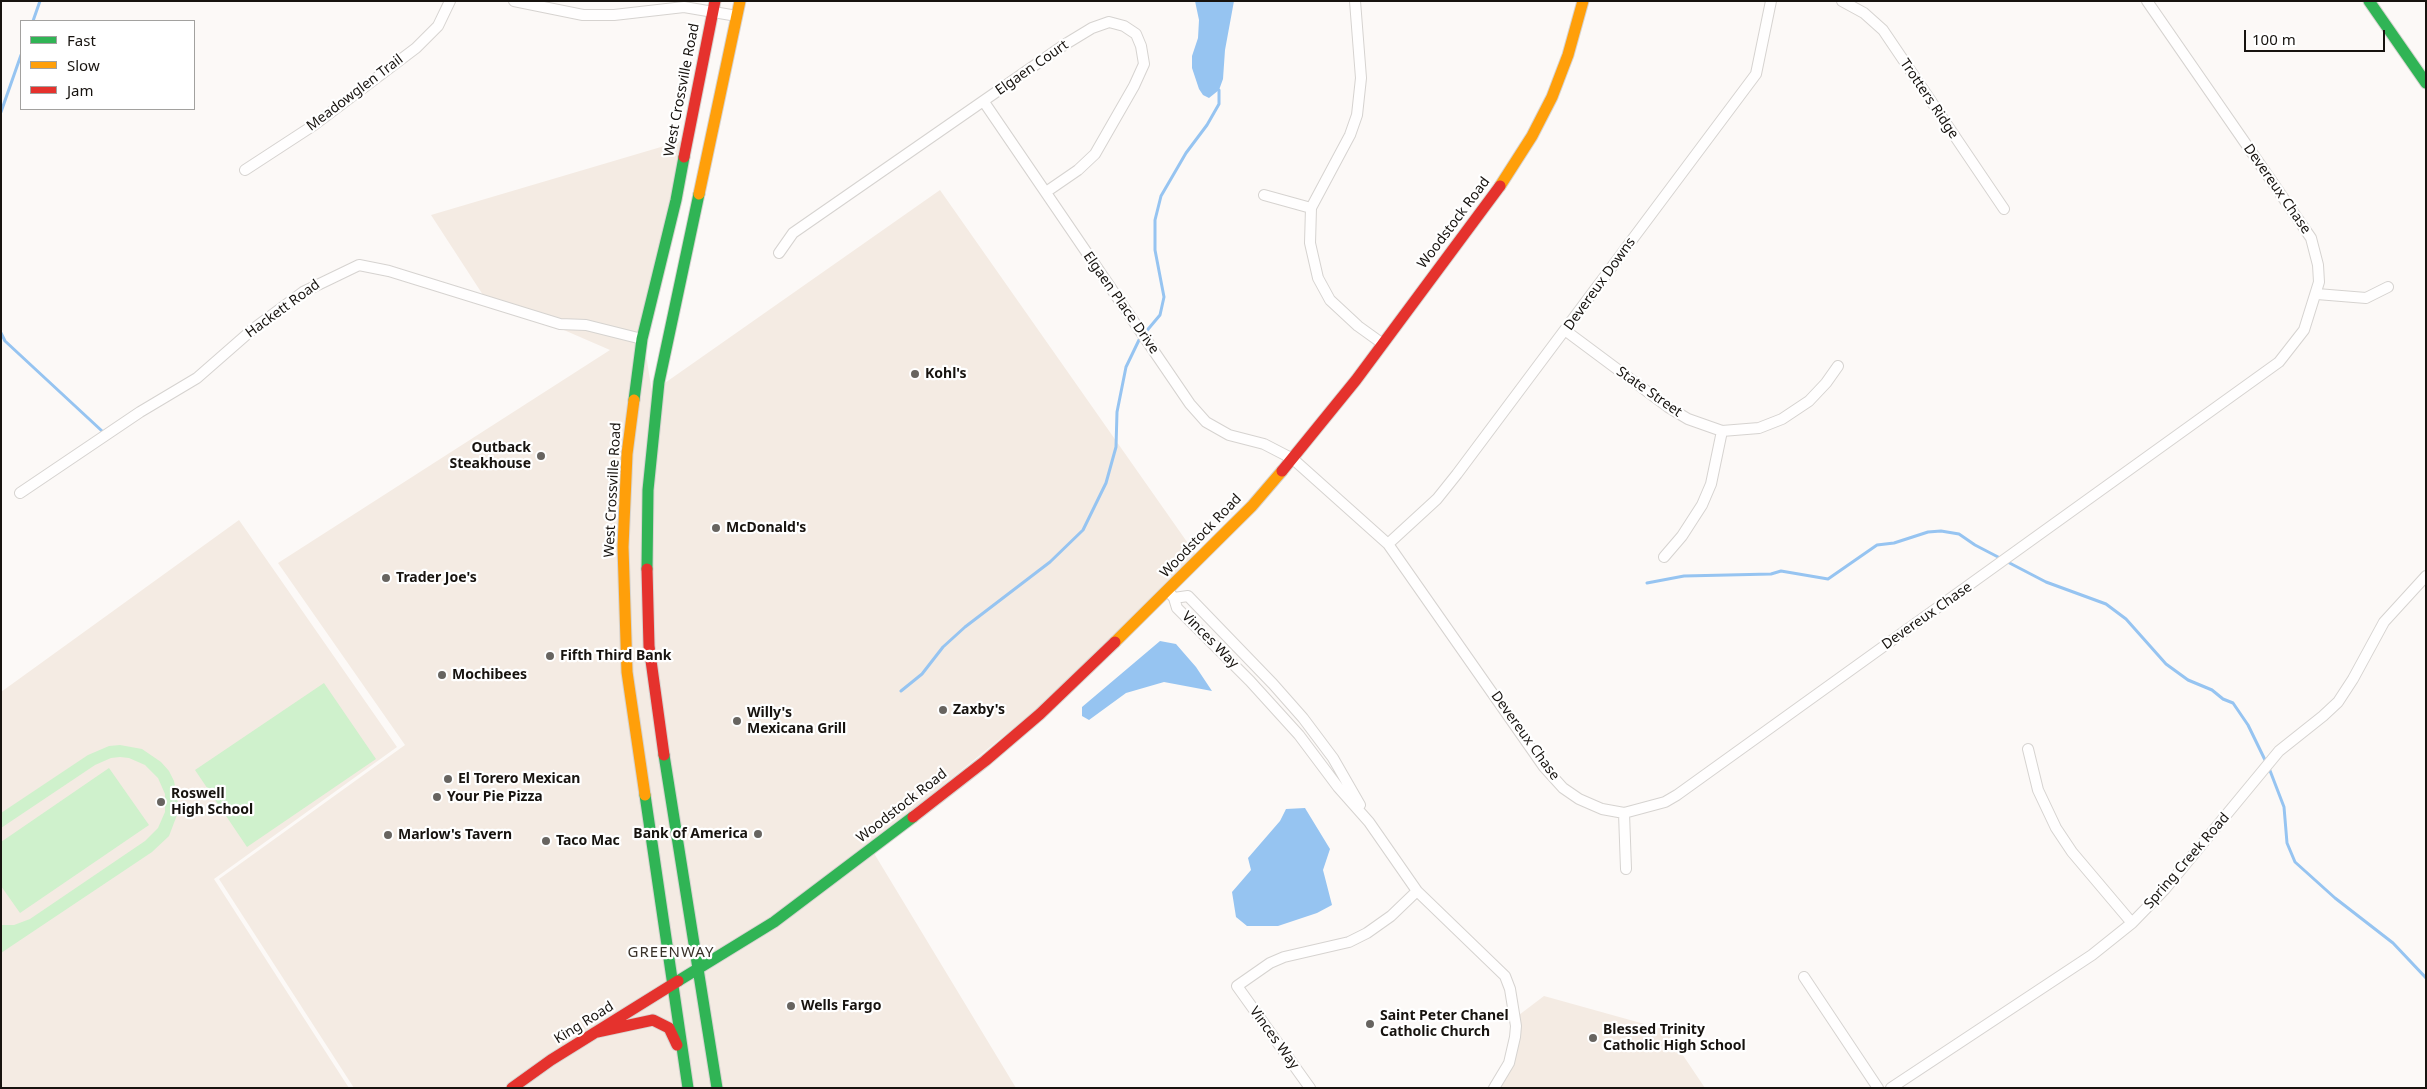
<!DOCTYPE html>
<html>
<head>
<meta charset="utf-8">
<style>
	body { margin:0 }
	#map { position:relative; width:2427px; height:1089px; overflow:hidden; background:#fcf9f7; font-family:"Noto Sans",sans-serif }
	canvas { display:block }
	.frame { position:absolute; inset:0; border:2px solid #17130f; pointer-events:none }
	.legend { position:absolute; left:20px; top:20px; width:175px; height:90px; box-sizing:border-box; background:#fff; border:1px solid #a2a19f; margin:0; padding:6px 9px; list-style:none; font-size:15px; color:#17130f }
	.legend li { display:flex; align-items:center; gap:10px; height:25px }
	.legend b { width:25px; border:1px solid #a2a19f }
	.scale { position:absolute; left:2244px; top:30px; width:141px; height:22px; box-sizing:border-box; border:2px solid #17130f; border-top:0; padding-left:6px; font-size:15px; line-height:18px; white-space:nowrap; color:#17130f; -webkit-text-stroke:4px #fff; paint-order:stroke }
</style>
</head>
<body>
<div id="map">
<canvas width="2427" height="1089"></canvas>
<div class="frame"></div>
<ul class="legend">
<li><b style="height:6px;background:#30b455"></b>Fast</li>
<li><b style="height:6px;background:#ff9f0a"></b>Slow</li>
<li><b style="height:6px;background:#e5322d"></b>Jam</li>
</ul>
<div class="scale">100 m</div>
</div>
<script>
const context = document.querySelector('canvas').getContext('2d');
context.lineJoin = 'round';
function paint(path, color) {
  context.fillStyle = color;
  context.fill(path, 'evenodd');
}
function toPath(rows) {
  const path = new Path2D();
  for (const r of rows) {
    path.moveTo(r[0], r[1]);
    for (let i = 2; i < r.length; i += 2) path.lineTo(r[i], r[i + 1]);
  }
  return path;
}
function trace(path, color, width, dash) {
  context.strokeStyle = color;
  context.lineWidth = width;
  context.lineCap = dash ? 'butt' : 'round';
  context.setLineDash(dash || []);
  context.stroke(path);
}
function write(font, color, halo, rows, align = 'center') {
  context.font = font + ' "Noto Sans",sans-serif';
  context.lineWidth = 4.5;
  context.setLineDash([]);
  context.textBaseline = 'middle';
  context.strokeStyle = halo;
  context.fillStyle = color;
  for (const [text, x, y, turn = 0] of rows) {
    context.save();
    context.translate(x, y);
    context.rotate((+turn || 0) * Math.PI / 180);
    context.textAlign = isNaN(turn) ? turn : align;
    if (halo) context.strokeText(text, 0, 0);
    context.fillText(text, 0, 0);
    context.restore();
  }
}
const built = toPath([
	[688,139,642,330,652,392,940,190,1199,559,1105,654,869,845,1016,1088,354,1088,219,879,405,745,278,563,610,350,483,295,431,215],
	[239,520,397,747,214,879,349,1088,1,1088,1,692],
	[1544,996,1666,1030,1705,1088,1495,1088,1514,1046,1515,1018]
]);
const green = toPath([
	[324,683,376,759,247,847,195,770],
	[120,745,142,749,161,762,169,771,174,781,178,803,177,815,169,836,152,852,1,953,1,925,14,925,30,919,145,841,158,828,165,812,165,794,158,778,145,765,129,758,120,757,111,758,95,765,1,828,1,813,88,755,109,746],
	[109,768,149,825,20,913,1,886,1,842]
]);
const water = toPath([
	[1195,1,1234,1,1225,50,1223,79,1219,90,1209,98,1203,95,1199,89,1192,68,1192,56,1198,38,1199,20],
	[1160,641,1176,644,1196,667,1212,691,1164,682,1126,693,1089,720,1082,716,1082,707],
	[1305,808,1330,849,1323,870,1332,905,1317,913,1278,926,1247,926,1236,917,1232,892,1251,870,1248,858,1280,821,1286,809]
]);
const stream = toPath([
	[33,21,40,1],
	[1,112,21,55],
	[1,333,5,341,102,431],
	[1647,583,1684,576,1771,574,1781,571,1828,579,1877,545,1894,543,1928,532,1941,531,1959,534,1975,545,2046,582,2106,604,2126,619,2166,664,2188,680,2212,690,2223,699,2233,703,2248,725,2266,762],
	[901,691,922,674,943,647,965,627,1050,562,1083,530,1106,483,1116,447,1117,412,1126,367,1139,340,1160,315,1164,297,1155,250,1155,220,1161,196,1186,153,1207,125,1219,104,1219,90],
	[2269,768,2284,807,2287,843,2295,862,2335,898,2393,943,2426,978]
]);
const street = toPath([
	[514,1,583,15,614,15,684,7,737,16],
	[1355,1,1361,78,1357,115,1350,135,1311,208,1310,243,1318,278,1330,300,1358,326,1383,344],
	[1842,1,1864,13,1883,30,2004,209],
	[984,102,1190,404,1206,422,1229,435,1264,444,1293,459,1388,544,1544,767,1563,788,1579,799,1602,809,1624,813,1665,802,1677,795,2279,362,2304,330,2319,282,2318,265,2311,238,2147,1],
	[245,170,314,125,416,48,438,26,450,1],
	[1264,195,1311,208],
	[779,253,793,233,1064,45,1092,28,1109,22,1124,26,1136,34,1141,46,1144,64,1134,86,1095,154,1078,170,1046,192],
	[2317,294,2366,298,2388,287],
	[1566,331,1668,407,1688,419,1722,431,1759,428,1782,419,1809,401,1826,383,1838,366],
	[20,493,140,412,197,378,253,329,303,292,359,265,389,271,560,324,586,325,642,339],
	[1388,544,1437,499,1457,474,1756,74,1771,1],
	[1664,557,1682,536,1702,505,1711,484,1722,431],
	[1168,591,1174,598,1177,608,1250,681,1299,735,1338,787,1369,822,1417,891,1505,976,1510,989,1516,1026,1515,1037,1509,1063,1494,1088],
	[1174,598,1188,596,1273,684,1303,718,1333,758,1360,805],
	[2028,749,2038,790,2056,828,2072,852,2132,923],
	[1624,813,1626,869],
	[1804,977,1878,1088],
	[1310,1088,1237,986,1270,963,1284,957,1349,942,1367,933,1391,916,1417,891],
	[1891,1088,2092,955,2132,923,2165,889,2279,751,2323,716,2338,702,2353,679,2384,622,2426,576]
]);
const fast = toPath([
	[2369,1,2426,83],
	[634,400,642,339,676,200,684,157],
	[647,569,648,490,659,382,699,194],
	[664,755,717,1088],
	[645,795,688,1088],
	[678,981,774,922,913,817]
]);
const slow = toPath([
	[1500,186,1532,136,1552,97,1568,55,1583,1],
	[699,194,740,1],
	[634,400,627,454,623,547,627,672,645,795],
	[1115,642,1252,506,1282,471]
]);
const jam = toPath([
	[684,157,715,1],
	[1282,471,1356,380,1500,186],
	[647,569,649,646,664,755],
	[913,817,985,761,1040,714,1115,642],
	[597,1032,653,1020,669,1028,677,1045],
	[512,1088,551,1060,678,981]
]);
const markers = [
	[915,374,5,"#676460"],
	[541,456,5,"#676460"],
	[716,528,5,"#676460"],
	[386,578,5,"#676460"],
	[550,656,5,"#676460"],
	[442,675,5,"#676460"],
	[943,710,5,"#676460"],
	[737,721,5,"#676460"],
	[448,779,5,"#676460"],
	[437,797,5,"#676460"],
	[161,802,5,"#676460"],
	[758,834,5,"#676460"],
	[388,835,5,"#676460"],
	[546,841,5,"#676460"],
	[791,1006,5,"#676460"],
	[1370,1024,5,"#676460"],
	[1593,1038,5,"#676460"]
];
const streetNames = [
	["Elgaen Court",1032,68,-35],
	["West Crossville Road",682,90,-79],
	["Meadowglen Trail",355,93,-37],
	["Trotters Ridge",1929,99,56],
	["Devereux Chase",2277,189,55],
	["Woodstock Road",1454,223,-53],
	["Devereux Downs",1600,284,-54],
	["Elgaen Place Drive",1121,303,55],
	["Hackett Road",283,309,-36],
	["State Street",1649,392,35],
	["West Crossville Road",613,490,-87],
	["Woodstock Road",1201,536,-46],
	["Devereux Chase",1927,616,-35],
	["Vinces Way",1210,640,45],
	["Devereux Chase",1525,736,54],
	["Woodstock Road",902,806,-38],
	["Spring Creek Road",2187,861,-49],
	["King Road",584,1023,-32],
	["Vinces Way",1274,1038,54]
];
const poiNames = [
	["Kohl's",925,374],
	["Outback",531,448,"right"],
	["Steakhouse",531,464,"right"],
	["McDonald's",726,528],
	["Trader Joe's",396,578],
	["Fifth Third Bank",560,656],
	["Mochibees",452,675],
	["Zaxby's",953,710],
	["Willy's",747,713],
	["Mexicana Grill",747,729],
	["El Torero Mexican",458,779],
	["Roswell",171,794],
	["High School",171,810],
	["Your Pie Pizza",447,797],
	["Bank of America",748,834,"right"],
	["Marlow's Tavern",398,835],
	["Taco Mac",556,841],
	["Wells Fargo",801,1006],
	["Saint Peter Chanel",1380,1016],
	["Catholic Church",1380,1032],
	["Blessed Trinity",1603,1030],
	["Catholic High School",1603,1046]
];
const neighbourhoodNames = [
	["GREENWAY",671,953]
];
paint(built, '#f4ebe3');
paint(green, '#cff1cc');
paint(water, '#96c4f1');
trace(stream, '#96c4f1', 3);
trace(street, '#d6d3d0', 12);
trace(fast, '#d6d3d0', 13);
trace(slow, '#d6d3d0', 13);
trace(jam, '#d6d3d0', 13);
trace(street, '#fffefe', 10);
trace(fast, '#30b455', 11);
trace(slow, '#ff9f0a', 11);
trace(jam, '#e5322d', 11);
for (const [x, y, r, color] of markers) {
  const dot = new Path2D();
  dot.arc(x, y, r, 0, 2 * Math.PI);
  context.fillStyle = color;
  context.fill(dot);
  trace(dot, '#fff', 2);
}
write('14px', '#17130f', '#fff', streetNames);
write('bold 14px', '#17130f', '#fff', poiNames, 'left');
context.letterSpacing = '1px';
write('15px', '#393129', '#fff', neighbourhoodNames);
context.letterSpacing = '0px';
</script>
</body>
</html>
